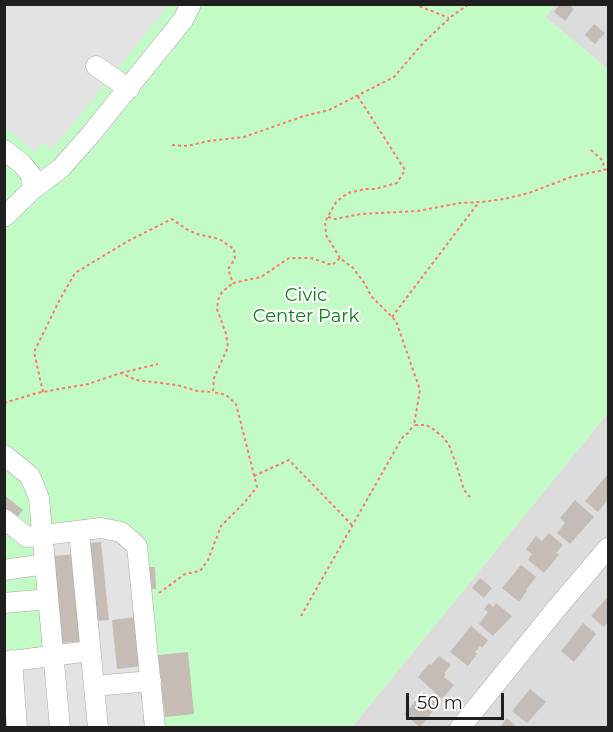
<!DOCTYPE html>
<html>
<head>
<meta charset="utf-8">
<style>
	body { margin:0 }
	#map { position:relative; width:613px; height:732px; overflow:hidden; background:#f0ede6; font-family:Montserrat,sans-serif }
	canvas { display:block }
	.frame { position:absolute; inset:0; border:6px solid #1f1f1f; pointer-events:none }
	.scale { position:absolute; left:406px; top:693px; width:98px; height:27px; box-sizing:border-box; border:3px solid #1f1f1f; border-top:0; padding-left:8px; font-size:18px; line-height:21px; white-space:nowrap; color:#1f1f1f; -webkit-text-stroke:4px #fff; paint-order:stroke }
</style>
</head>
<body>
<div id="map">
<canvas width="613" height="732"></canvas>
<div class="frame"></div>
<div class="scale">50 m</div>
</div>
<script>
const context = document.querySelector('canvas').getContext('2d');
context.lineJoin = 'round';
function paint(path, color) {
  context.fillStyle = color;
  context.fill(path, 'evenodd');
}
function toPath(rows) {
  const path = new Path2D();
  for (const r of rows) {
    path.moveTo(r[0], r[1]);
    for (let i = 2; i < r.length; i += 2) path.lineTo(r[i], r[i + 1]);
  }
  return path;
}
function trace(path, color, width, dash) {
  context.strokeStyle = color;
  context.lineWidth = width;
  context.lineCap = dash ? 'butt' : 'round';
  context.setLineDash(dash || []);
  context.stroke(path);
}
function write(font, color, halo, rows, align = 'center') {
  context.font = font + ' Montserrat,sans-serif';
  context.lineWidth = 4.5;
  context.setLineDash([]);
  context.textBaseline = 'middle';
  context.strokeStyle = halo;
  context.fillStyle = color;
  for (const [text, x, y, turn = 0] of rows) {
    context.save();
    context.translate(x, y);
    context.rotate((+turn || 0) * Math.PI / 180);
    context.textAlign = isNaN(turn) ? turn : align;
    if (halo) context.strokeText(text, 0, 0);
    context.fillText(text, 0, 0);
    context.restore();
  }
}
const residential = toPath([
	[555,5,608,5,608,69,545,17],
	[608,413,608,727,352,727]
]);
const park = toPath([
	[4,5,555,5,545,17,608,69,608,413,352,727,5,727]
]);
const parking = toPath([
	[4,5,169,5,52,150,43,142,35,152,5,127],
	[113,535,131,551,148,727,12,727,5,663,49,649,38,544]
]);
const building = toPath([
	[560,4,568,4,574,9,565,21,554,12],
	[594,24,605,33,595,44,585,35],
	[608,474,608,499,598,512,585,501],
	[4,495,23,510,15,520,4,511],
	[575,500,594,517,570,544,557,533,565,523,560,518],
	[549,533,563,545,556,553,559,555,544,573,528,560,532,554,526,549,536,536,542,541],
	[101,542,109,620,96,621,88,543],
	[77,554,86,641,61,643,52,556],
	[521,565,536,577,526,590,527,591,519,602,502,588],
	[144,567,155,567,156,589,145,589],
	[480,578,492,588,484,598,472,588],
	[608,597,608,622,604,627,591,616],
	[489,603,493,607,496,603,512,616,493,636,479,624,488,612,484,609],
	[137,617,142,666,117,669,112,620],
	[583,623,596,634,574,662,561,651],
	[471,626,488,640,482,648,480,646,475,652,477,654,468,666,450,652],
	[188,652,194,714,165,717,158,655],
	[439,656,451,665,444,673,446,674,444,677,454,685,442,699,418,677,429,664,431,665],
	[530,689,546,702,527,723,512,711],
	[423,693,438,705,420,727,404,714],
	[507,718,518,728,499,728]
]);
const path = toPath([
	[414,4,449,18],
	[172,145,187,146,209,141,244,137,304,116,329,110,394,77,424,42,452,16,469,4],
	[591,150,603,161,604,170],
	[328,217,335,219,361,214,418,211,460,203,482,202,504,199,529,193,571,177,608,169],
	[340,258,326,235,325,222,336,202,348,193,365,189,375,189,397,183,405,170,357,95],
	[392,317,479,202],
	[121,373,158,364],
	[43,392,34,352,59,301,75,273,128,241,172,219,186,229,197,234,219,239,234,249,235,259,228,269,233,283,261,277,289,258,311,258,332,265,340,258,353,268,365,284,371,296,396,321,420,390,414,425,426,425,433,429,443,437,449,445,456,464,464,490,470,497],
	[4,403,37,393,88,384,121,373,136,380,177,385,197,391,213,392],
	[254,476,289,460,352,525],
	[159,593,185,574,200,571,208,560,221,526,244,503,257,487,236,404,226,395,213,392,214,378,228,347,226,334,217,309,218,300,222,292,233,283],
	[301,616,402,438,408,433,414,425]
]);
const minor = toPath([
	[96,66,129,89],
	[4,150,22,164,31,175,32,190,4,217],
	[32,190,61,168,91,134,183,20,191,4],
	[4,455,30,476,39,498,60,728],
	[4,519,27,537,101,528,121,532,137,546,155,728],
	[79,531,98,728],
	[4,570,45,564],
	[4,603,48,599],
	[12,660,17,728],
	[4,662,90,651],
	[94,686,151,681],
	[460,728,556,609,608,548]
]);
const parkNames = [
	["Civic",306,296],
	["Center Park",306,317]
];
paint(residential, '#dddcdc');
paint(park, '#c2fbc6');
paint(parking, '#e3e3e3');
paint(building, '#c5bcb5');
trace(minor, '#a6a6a6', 21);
trace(path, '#fd786a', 2, [3, 3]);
trace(minor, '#fff', 20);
write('18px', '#098212', '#fff', parkNames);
</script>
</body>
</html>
